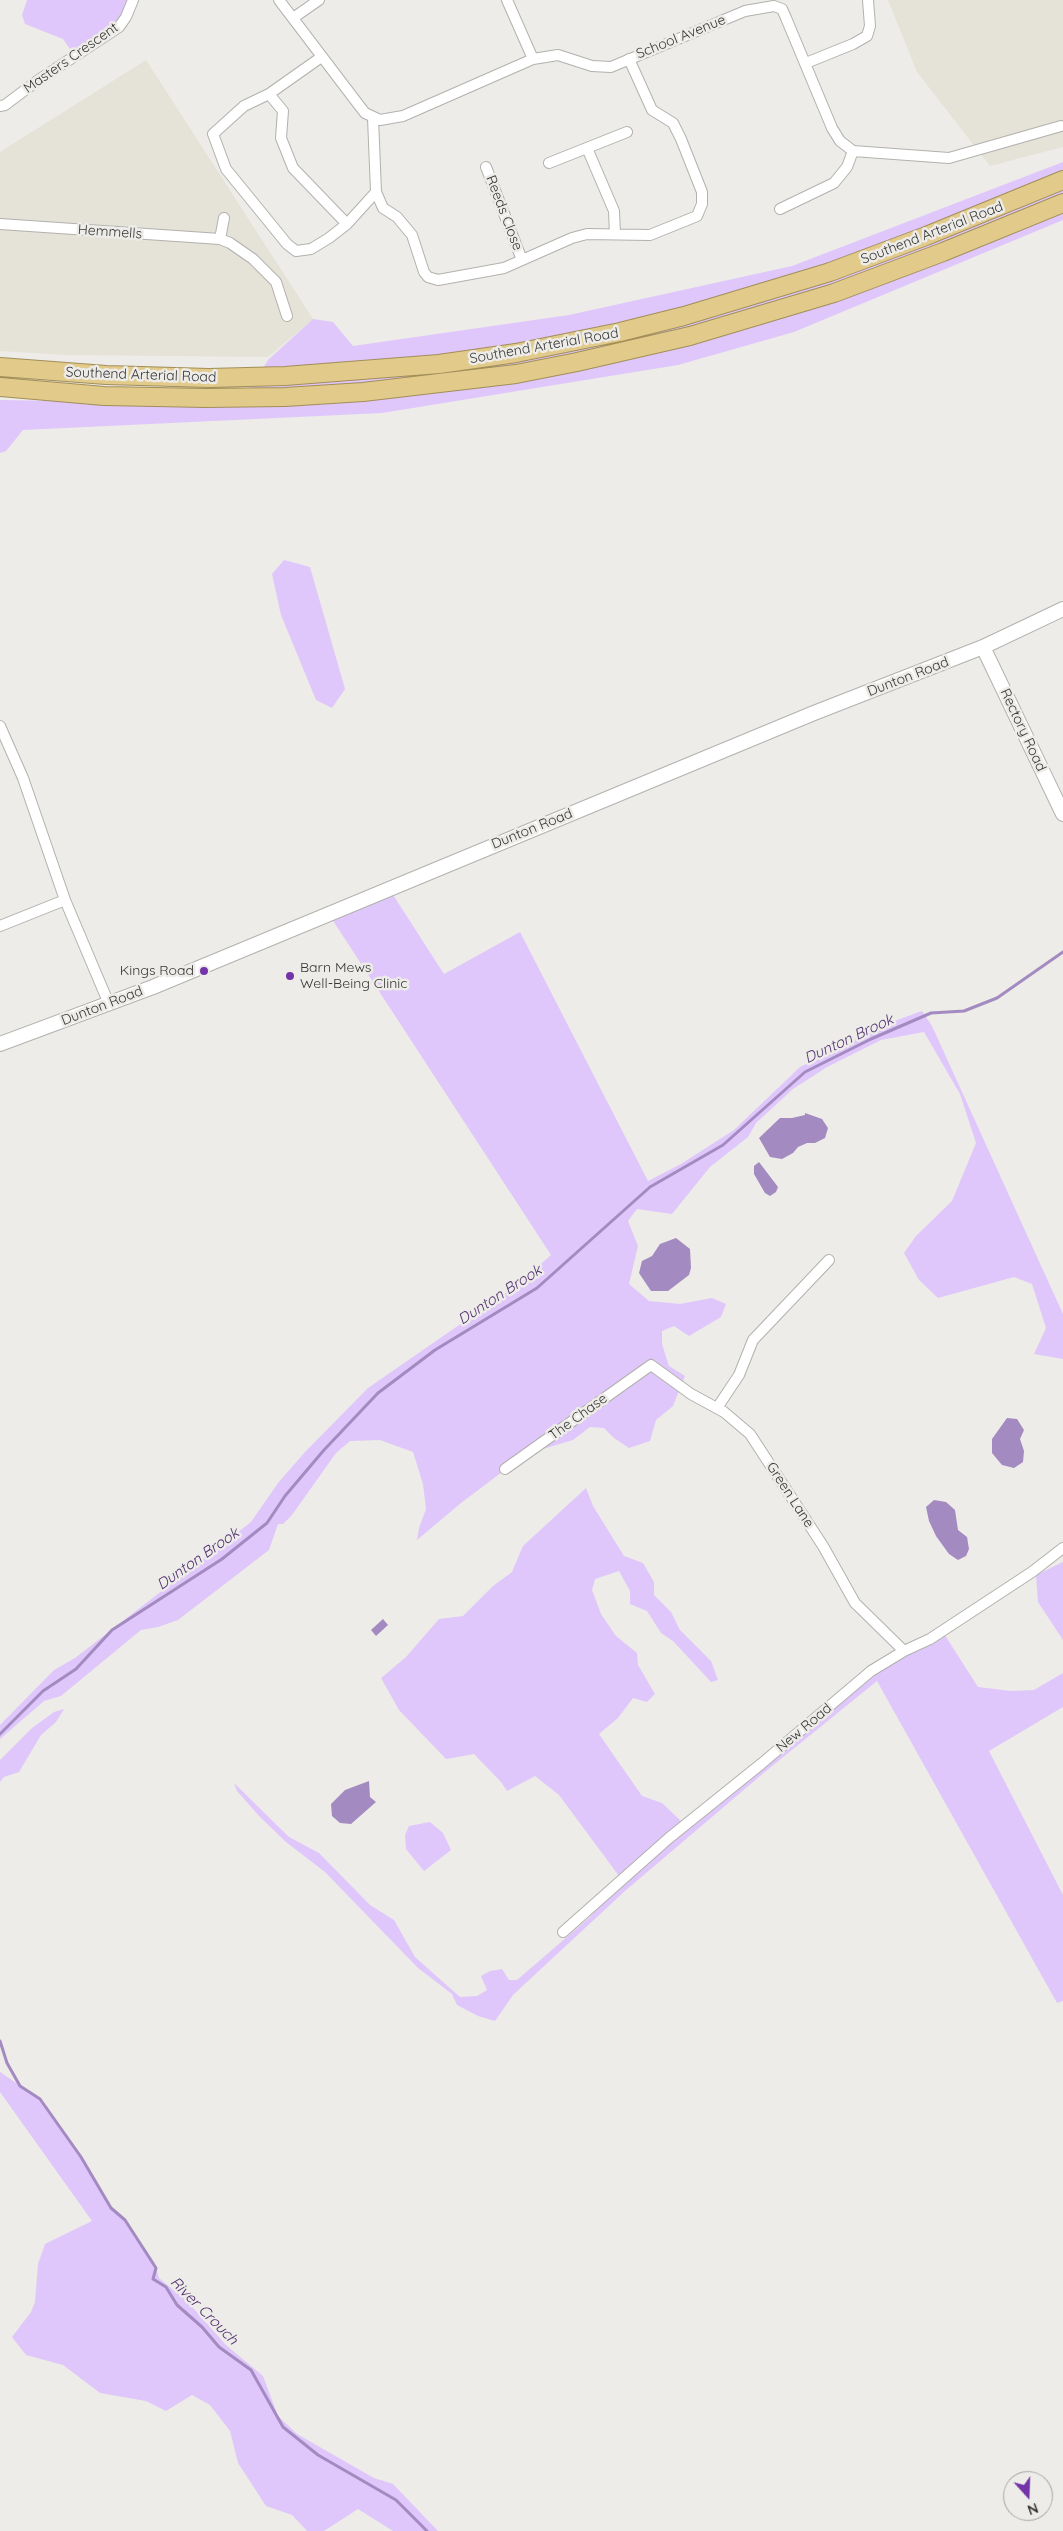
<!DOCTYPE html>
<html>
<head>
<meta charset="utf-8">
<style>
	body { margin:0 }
	#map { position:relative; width:1063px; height:2531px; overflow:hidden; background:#edece8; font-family:Quicksand,sans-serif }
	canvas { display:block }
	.north { position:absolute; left:1003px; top:2471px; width:50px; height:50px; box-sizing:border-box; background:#edece8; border:1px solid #a4a4a0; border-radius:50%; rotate:160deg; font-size:14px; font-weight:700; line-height:20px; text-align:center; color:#373735 }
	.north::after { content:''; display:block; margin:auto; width:18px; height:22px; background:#7434a9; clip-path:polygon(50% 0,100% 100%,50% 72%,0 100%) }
</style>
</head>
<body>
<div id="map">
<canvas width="1063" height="2531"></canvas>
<div class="north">N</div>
</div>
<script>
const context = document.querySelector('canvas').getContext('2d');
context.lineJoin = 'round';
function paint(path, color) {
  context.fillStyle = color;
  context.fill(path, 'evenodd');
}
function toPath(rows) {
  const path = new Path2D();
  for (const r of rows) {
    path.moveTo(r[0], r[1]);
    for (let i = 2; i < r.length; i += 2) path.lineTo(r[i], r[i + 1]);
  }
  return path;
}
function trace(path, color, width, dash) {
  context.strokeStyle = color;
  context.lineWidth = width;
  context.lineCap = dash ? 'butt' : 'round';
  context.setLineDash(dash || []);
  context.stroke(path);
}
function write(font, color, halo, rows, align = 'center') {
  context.font = font + ' Quicksand,sans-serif';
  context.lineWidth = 5;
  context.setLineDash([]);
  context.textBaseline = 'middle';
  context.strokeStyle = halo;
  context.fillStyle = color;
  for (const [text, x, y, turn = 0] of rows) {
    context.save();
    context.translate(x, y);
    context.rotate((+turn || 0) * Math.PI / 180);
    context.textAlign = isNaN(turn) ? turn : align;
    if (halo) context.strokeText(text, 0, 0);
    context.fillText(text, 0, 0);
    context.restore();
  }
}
const built = toPath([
	[888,0,1063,0,1063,147,990,166,917,72],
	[146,60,313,319,268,357,66,355,0,351,0,152]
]);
const green = toPath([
	[27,0,128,0,122,15,116,24,72,52,63,39,25,24,22,15],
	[1063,162,1063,220,794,332,678,365,382,413,23,430,6,451,0,453,0,400,240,404,268,360,313,319,333,322,353,346,569,315,792,266],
	[284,560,310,567,345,689,332,708,316,700,281,615,272,574],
	[388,887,444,974,520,932,648,1181,681,1164,734,1130,800,1067,889,1023,922,1011,932,1026,1063,1314,1063,1359,1034,1354,1046,1328,1032,1284,1014,1277,938,1298,919,1280,904,1253,916,1236,952,1201,976,1143,960,1094,924,1032,881,1040,827,1067,793,1089,756,1123,748,1137,710,1167,672,1214,637,1209,628,1221,638,1246,629,1284,649,1301,680,1304,712,1298,726,1304,721,1317,689,1336,674,1326,662,1331,662,1344,669,1366,685,1376,673,1406,656,1420,650,1441,629,1448,614,1438,604,1428,590,1427,573,1440,526,1454,461,1503,417,1540,419,1528,426,1509,423,1484,413,1452,380,1440,350,1441,336,1453,292,1515,283,1524,278,1524,269,1550,178,1620,158,1627,141,1630,61,1696,44,1701,0,1739,0,1725,54,1670,75,1658,251,1522,278,1483,305,1452,368,1388,517,1285,551,1255,328,913],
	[586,1488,593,1506,624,1556,643,1563,654,1582,654,1595,671,1612,680,1630,711,1661,718,1680,711,1682,673,1641,661,1633,647,1611,630,1604,630,1591,619,1571,595,1579,592,1590,601,1614,616,1636,637,1653,638,1665,655,1694,647,1702,633,1698,618,1718,599,1734,642,1796,662,1803,681,1821,680,1829,871,1671,943,1630,946,1637,978,1687,1011,1691,1034,1690,1063,1673,1063,1707,989,1751,1063,1895,1063,2001,1057,2003,877,1681,766,1771,625,1891,513,1995,495,2021,478,2016,457,2005,452,1994,418,1968,325,1872,286,1842,260,1817,237,1791,234,1783,289,1837,319,1853,370,1905,394,1920,415,1957,460,1997,477,1996,487,1990,481,1976,490,1971,502,1969,509,1980,517,1980,590,1917,622,1880,559,1795,535,1776,507,1791,501,1782,474,1754,446,1759,399,1710,381,1678,406,1657,439,1619,463,1616,493,1586,512,1572,523,1546],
	[1063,1562,1063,1640,1038,1602,1036,1575],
	[64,1709,56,1722,41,1735,19,1772,4,1777,0,1782,0,1760,32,1728,54,1712],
	[430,1822,443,1833,451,1850,424,1871,406,1849,405,1835,409,1826],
	[0,2072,40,2099,81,2157,111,2208,125,2220,156,2268,159,2278,187,2301,226,2345,263,2376,278,2416,297,2434,374,2478,393,2484,438,2531,393,2531,358,2509,324,2531,307,2531,292,2515,266,2506,238,2463,230,2431,210,2405,192,2395,166,2411,146,2401,100,2393,63,2365,26,2355,12,2337,31,2312,35,2302,38,2264,45,2244,92,2221,0,2092]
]);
const water = toPath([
	[805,1113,822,1119,828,1128,825,1138,815,1143,807,1143,798,1147,793,1153,782,1159,770,1157,759,1138,780,1118,792,1118,805,1115],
	[759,1162,778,1187,776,1192,770,1196,765,1193,754,1174,754,1166],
	[676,1238,690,1249,691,1268,689,1275,668,1291,651,1291,639,1273,642,1261,652,1256,660,1244],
	[1007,1418,1017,1419,1024,1430,1020,1439,1024,1451,1023,1462,1014,1468,1002,1465,992,1453,992,1439],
	[934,1500,946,1502,955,1510,958,1530,967,1537,969,1549,966,1556,958,1560,949,1554,936,1536,929,1521,926,1507],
	[383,1619,388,1625,376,1636,371,1630],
	[369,1781,370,1797,376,1802,351,1824,340,1823,332,1816,331,1804,345,1790]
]);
const stream = toPath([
	[0,1734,43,1691,76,1669,112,1630,222,1559,267,1523,285,1496,324,1450,378,1393,435,1350,537,1288,650,1187,723,1145,805,1072,871,1039,931,1013,964,1011,997,998,1063,952],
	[0,2041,7,2063,20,2086,40,2099,81,2157,111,2208,125,2220,156,2268,153,2279,166,2287,177,2305,202,2327,219,2347,251,2370,283,2427,318,2455,396,2500,427,2531]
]);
const minor = toPath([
	[279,0,358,104,365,113,380,120,403,116,533,59,558,55,592,66,611,67,745,11,774,6,782,9,786,18,832,128,840,141,853,151,949,158,1061,126],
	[507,0,533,59],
	[293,18,319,0],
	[320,58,269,94,244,106,213,134,226,169,287,244,296,251,311,249,329,238,347,224,376,192,373,118],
	[806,63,853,44,867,36,870,26,868,0],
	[269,94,283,111,281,138,293,168,347,224],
	[0,106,5,105,37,81,119,27,126,17,133,0],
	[587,148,614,211,615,234],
	[549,163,627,132],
	[486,167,522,260],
	[376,192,383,208,397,217,412,235,424,272,428,277,438,280,504,268,572,238,587,234,650,235,697,216,702,204,702,192,681,139,673,123,652,110,629,59],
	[780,209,834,183,847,167,853,151],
	[0,224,220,239,230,243,253,259,276,282,287,316],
	[220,239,224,218],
	[0,726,23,778,65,900,109,1004],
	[0,926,65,900],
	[717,1408,739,1375,753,1340,829,1260],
	[505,1469,651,1365,691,1394,724,1412,750,1434,823,1546,855,1603,904,1651],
	[563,1932,669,1838,761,1764,871,1671,904,1651,930,1639,1032,1572,1063,1548]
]);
const tertiary = toPath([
	[983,647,1063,814],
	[0,1044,153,987,814,713,983,647,1063,609]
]);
const trunk = toPath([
	[0,367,106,375,209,378,285,376,439,364,516,353,620,332,684,316,830,272,926,236,1063,180],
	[0,387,104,396,206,398,285,397,363,392,516,374,577,362,690,336,834,293,943,252,1063,203]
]);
const markers = [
	[204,971,5,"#7434a9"],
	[290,976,5,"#7434a9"]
];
const streetNames = [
	["School Avenue",681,37,-22],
	["Masters Crescent",71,58,-35],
	["Reeds Close",504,213,69],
	["Hemmells",110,232,4],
	["Southend Arterial Road",932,233,-21],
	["Southend Arterial Road",544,346,-10],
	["Southend Arterial Road",141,375,2],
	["Dunton Road",908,677,-21],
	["Rectory Road",1023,730,65],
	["Dunton Road",532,829,-22],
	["Dunton Road",102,1006,-21],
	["The Chase",578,1417,-36],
	["Green Lane",790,1495,57],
	["New Road",804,1728,-40]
];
const poiNames = [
	["Barn Mews",300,968],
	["Well-Being Clinic",300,984],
	["Kings Road",194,971,"right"]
];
const waterNames = [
	["Dunton Brook",849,1039,-25],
	["Dunton Brook",500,1295,-33],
	["Dunton Brook",198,1559,-35],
	["River Crouch",204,2311,45]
];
paint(built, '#e5e2d7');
paint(green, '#dfc7fb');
paint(water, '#a38ac0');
trace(stream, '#a38ac0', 3);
trace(minor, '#b2b1ae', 12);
trace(tertiary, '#b2b1ae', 16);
trace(trunk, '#a28e59', 20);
trace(minor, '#fff', 10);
trace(tertiary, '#fff', 14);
trace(trunk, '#e2ca8a', 18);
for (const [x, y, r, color] of markers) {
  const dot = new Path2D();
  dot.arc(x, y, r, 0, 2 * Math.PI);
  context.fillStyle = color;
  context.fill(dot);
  trace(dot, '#edece8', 2);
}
write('14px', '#373735', '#edece8', streetNames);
write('14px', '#373735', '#edece8', poiNames, 'left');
write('italic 15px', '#512f72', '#edece8', waterNames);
</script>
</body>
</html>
